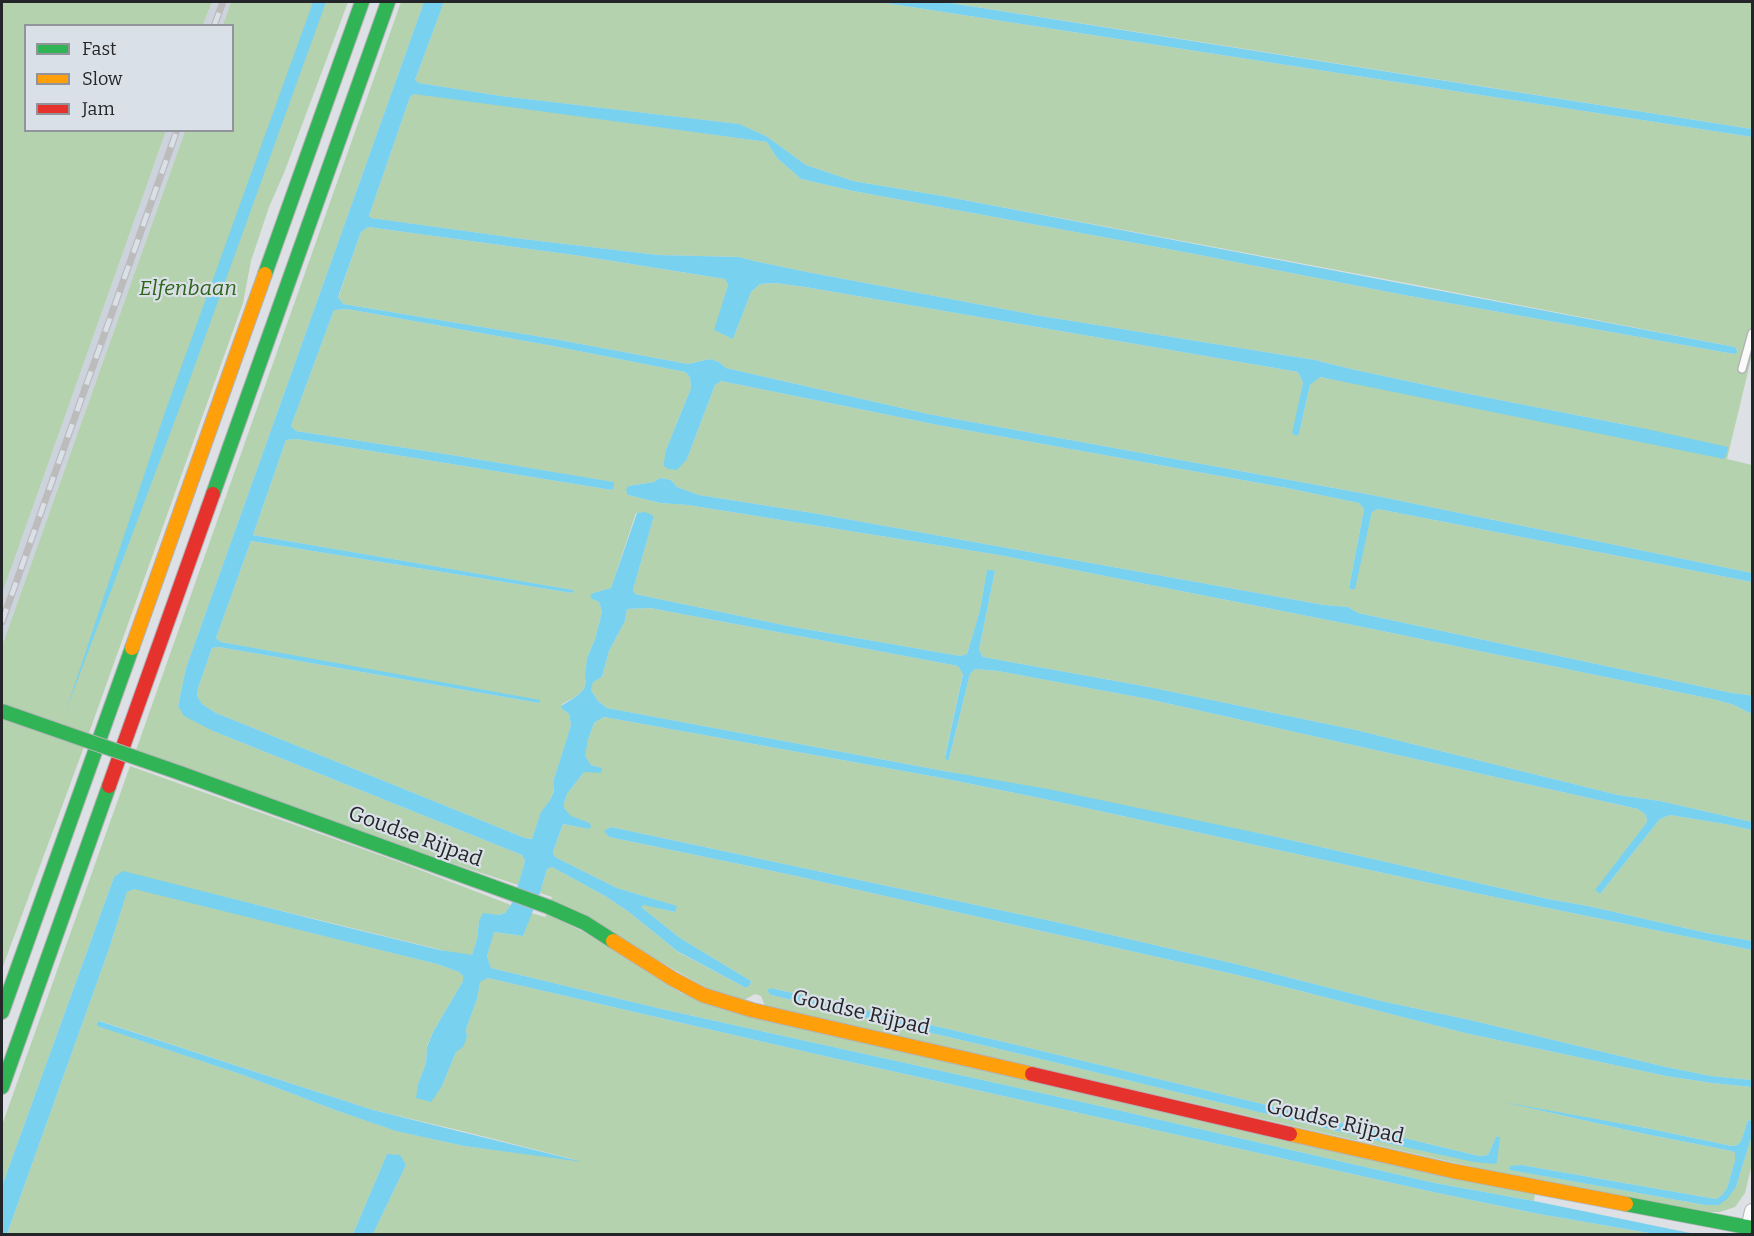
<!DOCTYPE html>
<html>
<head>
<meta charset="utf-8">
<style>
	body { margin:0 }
	#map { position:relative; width:1754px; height:1236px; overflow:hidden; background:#dde0e4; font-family:Bitter,serif }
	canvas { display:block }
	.frame { position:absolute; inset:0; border:3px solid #232528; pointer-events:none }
	.legend { position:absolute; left:24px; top:24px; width:210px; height:108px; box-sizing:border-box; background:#dae0e7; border:2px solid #91959b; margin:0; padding:8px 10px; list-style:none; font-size:18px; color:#232528 }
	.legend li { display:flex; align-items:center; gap:12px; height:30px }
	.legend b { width:30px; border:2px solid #91959b }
</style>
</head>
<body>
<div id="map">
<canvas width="1754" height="1236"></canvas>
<div class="frame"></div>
<ul class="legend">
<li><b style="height:8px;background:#30b455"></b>Fast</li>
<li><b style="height:8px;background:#ff9f0a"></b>Slow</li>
<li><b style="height:8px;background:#e5322d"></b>Jam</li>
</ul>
</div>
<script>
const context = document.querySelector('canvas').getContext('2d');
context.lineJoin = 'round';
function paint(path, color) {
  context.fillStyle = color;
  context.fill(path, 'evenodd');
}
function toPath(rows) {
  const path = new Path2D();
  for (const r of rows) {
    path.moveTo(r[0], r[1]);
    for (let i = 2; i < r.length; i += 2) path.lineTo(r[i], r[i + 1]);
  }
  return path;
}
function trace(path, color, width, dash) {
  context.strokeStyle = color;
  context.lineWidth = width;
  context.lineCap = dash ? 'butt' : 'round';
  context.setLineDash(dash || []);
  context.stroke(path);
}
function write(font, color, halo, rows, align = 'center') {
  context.font = font + ' Bitter,serif';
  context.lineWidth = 4.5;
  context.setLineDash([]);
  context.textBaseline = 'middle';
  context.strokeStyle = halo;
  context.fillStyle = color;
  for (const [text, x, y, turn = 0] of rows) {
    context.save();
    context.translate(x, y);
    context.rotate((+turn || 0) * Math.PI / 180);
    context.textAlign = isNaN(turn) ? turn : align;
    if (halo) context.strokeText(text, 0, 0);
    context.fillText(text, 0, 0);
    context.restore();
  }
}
const built = toPath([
	[212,2,231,2,223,25,203,25],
	[166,131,185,131,2,646,2,594]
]);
const green = toPath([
	[2,2,212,2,203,25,26,26,26,130,166,131,2,594],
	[231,2,348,2,284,173,269,207,251,261,243,303,85,744,2,969,2,646,185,131,232,130,232,26,223,25],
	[401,2,424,2,186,668,178,706,213,731,522,855,525,861,518,885,409,849,136,750],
	[444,2,879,2,1752,137,1752,355,1727,459,1752,465,1752,573,1372,495,928,414,726,368,719,362,710,359,688,364,554,339,343,304,338,298,361,232,368,227,581,256,725,279,728,285,715,330,733,339,751,292,760,284,775,283,805,287,1298,372,1303,383,1293,433,1299,434,1310,385,1319,377,1642,428,1454,391,1351,369,1315,360,1041,316,807,272,754,261,739,257,658,255,523,239,370,218,369,216,410,97,415,93,767,142,777,158,801,179,853,191,1184,252,1404,295,1734,354,1738,351,1735,347,1406,283,943,196,853,181,806,165,766,136,738,124,501,96,419,83,415,80],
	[944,2,1752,2,1752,129,1201,42],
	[347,309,553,346,685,372,690,377,691,388,666,450,665,466,687,459,715,385,721,381,943,426,1287,488,1359,503,1364,509,1349,588,1354,589,1372,512,1378,509,1752,582,1752,698,1749,695,1732,693,1358,613,1348,607,1324,605,813,513,699,495,677,487,671,480,660,478,654,482,628,486,628,495,660,503,688,505,999,555,1353,625,1717,700,1734,705,1752,714,1752,822,1660,801,1618,795,1356,730,1149,687,983,657,979,650,995,571,987,571,980,610,967,654,960,656,788,626,635,594,633,590,654,516,636,513,611,588,593,593,592,599,599,602,602,612,595,639,587,658,586,680,584,689,577,696,562,704,561,708,569,714,571,725,554,779,554,790,550,800,541,813,532,839,525,838,216,713,202,704,197,697,198,688,212,648,219,647,539,703,540,702,221,642,216,638,251,541,572,593,573,592,572,590,253,535,286,440,297,439,612,490,614,487,613,482,458,456,296,431,291,426,334,310],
	[650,608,958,666,963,673,945,756,949,759,970,674,975,669,998,671,1148,699,1638,809,1646,815,1647,822,1596,890,1600,894,1660,819,1670,815,1725,824,1752,830,1752,941,1707,933,1588,906,1548,899,1277,837,944,771,607,708,598,701,591,690,592,682,602,677,609,651,625,621,627,609],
	[604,717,942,778,1054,801,1475,893,1752,950,1752,1080,1711,1076,1666,1067,1470,1020,1381,1001,1236,964,1056,922,611,827,605,831,609,837,787,874,1242,976,1465,1033,1666,1076,1712,1083,1752,1087,1752,1121,1748,1120,1741,1141,1737,1145,1732,1146,1646,1128,1521,1106,1645,1134,1732,1151,1735,1153,1735,1160,1727,1188,1722,1195,1716,1199,1521,1165,1510,1167,1511,1170,1705,1205,1719,1205,1736,1187,1752,1135,1752,1164,1745,1193,1735,1207,1720,1212,1704,1212,1513,1176,765,1006,761,996,755,994,744,1000,708,989,551,899,552,897,540,893,547,869,552,867,605,896,629,912,678,952,746,988,750,985,751,981,680,938,641,907,644,904,674,912,676,906,617,888,555,857,553,852,563,824,589,829,590,823,571,817,564,808,564,803,567,794,584,772,602,768,591,765,584,756,588,740,594,723],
	[771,988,1017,1045,1479,1156,1488,1155,1496,1137,1495,1164,1386,1143,1016,1053,771,995],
	[130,766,402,863,511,905,505,913,479,921,477,939,472,955,462,955,123,872,114,877,2,1186,2,1125],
	[134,888,437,964,459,972,463,976,463,981,433,1032,427,1046,426,1063,418,1084,442,1086,456,1052,467,1037,466,1029,477,999,480,981,488,978,833,1058,1433,1192,1539,1214,1655,1234,373,1234,406,1165,387,1154,353,1234,7,1234,109,949,127,891],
	[100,1021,373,1110,462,1131,576,1160,464,1146,397,1131,335,1110,243,1075,98,1026,97,1023],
	[531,913,545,917,547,914,584,932,681,993,1535,1193,1534,1201,1435,1183,1100,1106,666,1010,491,968,487,956,493,932,523,936]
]);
const water = toPath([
	[313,2,326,2,177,415,66,711,165,412],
	[424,2,444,2,415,80,419,83,501,96,739,124,766,136,806,165,853,181,943,196,1735,347,1738,352,1734,354,1404,295,1184,252,853,191,801,179,777,158,767,142,414,94,410,97,369,216,371,218,523,239,658,255,739,257,754,261,807,272,1041,316,1315,360,1351,369,1454,391,1642,428,1728,447,1727,453,1724,459,1320,377,1310,385,1299,434,1296,436,1292,433,1303,383,1298,372,805,287,775,283,760,284,751,292,733,339,714,330,728,285,725,279,581,256,368,227,361,232,338,297,343,304,554,339,688,364,710,359,719,362,726,368,928,414,1372,495,1752,573,1752,582,1378,509,1372,512,1355,589,1351,589,1349,588,1364,509,1359,503,1287,488,943,426,721,381,715,385,687,459,677,470,668,469,664,466,664,462,666,450,691,388,690,377,685,372,553,346,347,309,334,310,291,426,296,431,458,456,614,482,614,487,612,490,297,439,286,440,253,535,573,590,573,592,572,593,251,541,216,638,221,642,540,700,540,702,539,703,219,647,212,648,198,688,197,696,202,704,216,713,525,838,532,839,541,812,550,800,554,791,554,779,571,725,569,714,561,708,561,706,577,696,584,689,586,681,585,678,587,658,595,639,602,612,599,602,592,599,590,596,593,593,611,588,637,513,645,512,654,516,633,590,635,594,788,626,960,656,967,654,980,610,987,570,991,570,995,571,979,650,983,657,1149,687,1356,730,1618,795,1660,801,1752,822,1752,830,1725,824,1670,815,1660,819,1600,894,1595,890,1647,822,1646,815,1638,809,1148,699,998,671,975,669,970,674,949,759,947,761,945,757,963,674,958,666,650,608,627,609,625,621,609,651,602,677,593,682,591,690,598,701,607,708,944,771,1048,789,1277,837,1548,899,1588,906,1707,933,1752,941,1752,950,1475,893,1054,801,942,778,604,717,594,723,588,740,585,756,591,765,602,768,601,773,584,772,567,794,564,803,564,808,571,816,590,823,591,827,589,829,563,824,553,852,555,857,617,888,677,906,675,912,644,905,641,907,680,938,751,981,750,985,746,988,677,951,629,912,605,896,552,867,547,869,540,893,523,936,494,932,487,956,491,968,666,1010,1100,1106,1435,1183,1534,1201,1695,1234,1655,1234,1539,1214,1433,1192,833,1058,488,978,480,982,477,999,466,1029,467,1037,463,1047,456,1052,442,1086,431,1102,416,1098,418,1084,426,1063,427,1047,433,1032,463,981,463,976,459,972,437,964,134,889,127,892,109,949,7,1234,2,1234,2,1186,114,877,123,871,333,924,440,950,472,955,477,939,479,921,483,913,499,915,505,913,511,905,518,885,525,861,522,855,213,731,184,716,178,706,186,668],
	[879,2,944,2,1752,129,1752,137],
	[660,478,671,480,677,487,699,495,813,513,1324,605,1348,607,1358,613,1732,693,1749,695,1752,698,1752,714,1734,705,1717,700,1353,625,999,555,688,505,660,503,628,495,626,490,628,486,654,482],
	[611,827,1056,922,1236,964,1381,1001,1470,1020,1666,1067,1711,1076,1752,1080,1752,1087,1712,1083,1666,1076,1465,1033,1242,976,787,874,609,837,604,831],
	[771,988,1017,1045,1479,1156,1488,1155,1496,1137,1500,1137,1497,1162,1496,1164,1474,1162,1386,1143,1016,1053,771,995,767,991],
	[99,1021,373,1110,583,1162,464,1146,396,1131,335,1110,243,1075,97,1026,97,1023],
	[1503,1102,1646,1128,1732,1146,1737,1145,1741,1141,1748,1120,1752,1121,1752,1135,1736,1187,1727,1199,1719,1205,1705,1205,1510,1170,1510,1166,1521,1165,1716,1199,1722,1195,1727,1188,1735,1160,1735,1153,1732,1151,1645,1134],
	[387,1154,400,1155,406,1165,373,1234,353,1234]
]);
const lane = toPath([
	[1742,369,1752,333]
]);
const street = toPath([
	[1747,1234,1752,1211]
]);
const fast = toPath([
	[265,274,362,2],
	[213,494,388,2],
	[180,773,549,907,585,923,613,941],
	[2,1012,132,648],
	[2,1087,109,786],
	[1626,1204,1752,1228]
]);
const slow = toPath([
	[132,648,265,274],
	[613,941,673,979,703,995,752,1010,1032,1074],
	[1290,1134,1453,1171,1626,1204]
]);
const jam = toPath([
	[109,786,213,494],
	[1032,1074,1290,1134]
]);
const rail = toPath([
	[214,26,223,2],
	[2,622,177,130]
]);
const fastBridge = toPath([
	[2,711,180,773]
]);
const parkNames = [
	["Elfenbaan",188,289]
];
const streetNames = [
	["Goudse Rijpad",415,837,20],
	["Goudse Rijpad",861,1013,13],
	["Goudse Rijpad",1335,1122,13]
];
paint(built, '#cdd3dc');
paint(green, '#b5d2af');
paint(water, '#78d1ee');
trace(lane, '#b2b3b6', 10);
trace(street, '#b2b3b6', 16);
trace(fast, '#b2b3b6', 16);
trace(slow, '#b2b3b6', 16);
trace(jam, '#b2b3b6', 16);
trace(lane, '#fafafb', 7);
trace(street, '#fafafb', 14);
trace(fast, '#30b455', 14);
trace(slow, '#ff9f0a', 14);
trace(jam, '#e5322d', 14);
trace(rail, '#bcbcbd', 7);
trace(rail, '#dae0e7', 4.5, [14]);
trace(fastBridge, '#b2b3b6', 16, []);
trace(fastBridge, '#30b455', 14);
write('italic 21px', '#2f6518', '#dae0e7', parkNames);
write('21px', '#232528', '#dae0e7', streetNames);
</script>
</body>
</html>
